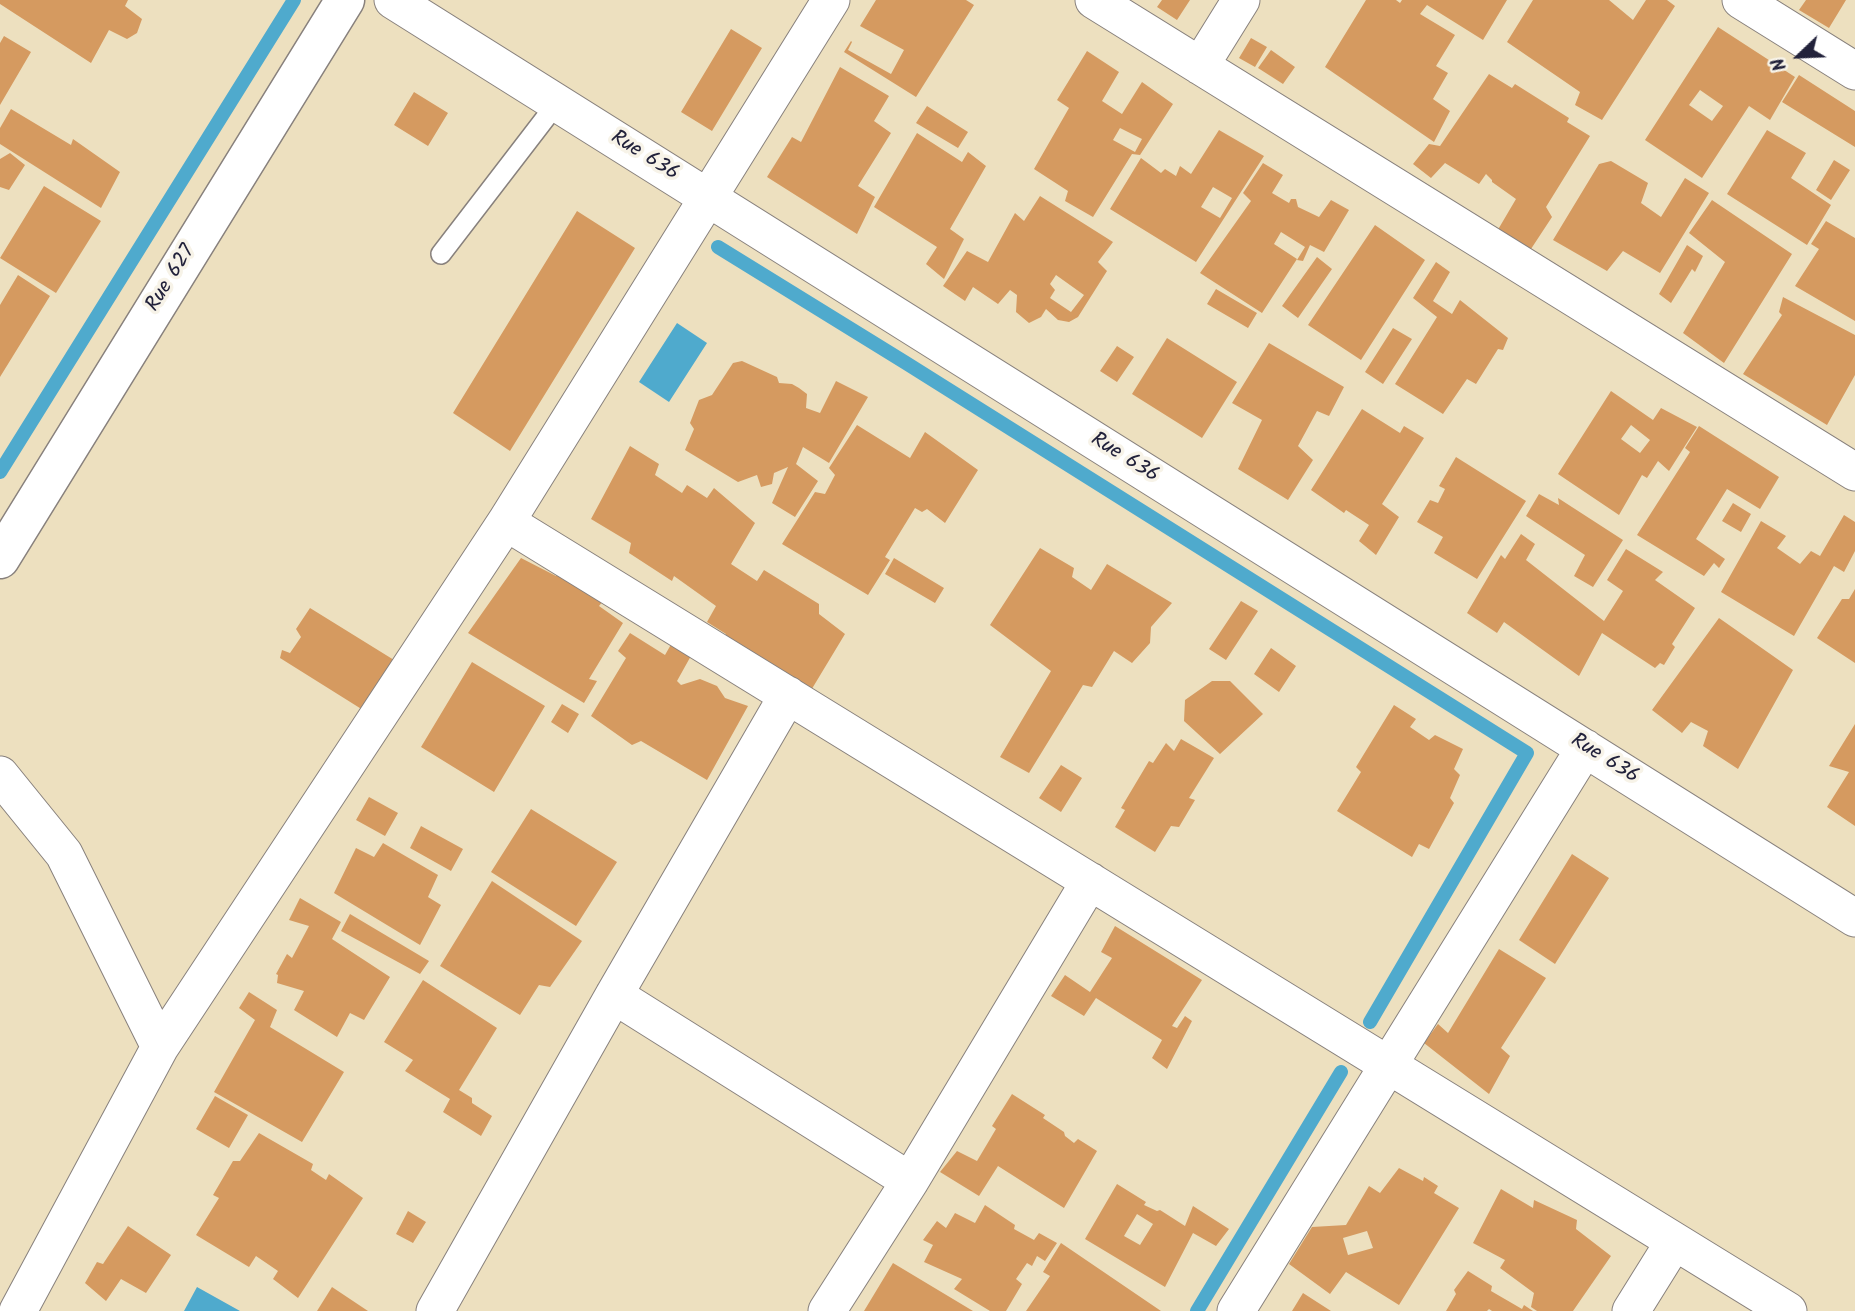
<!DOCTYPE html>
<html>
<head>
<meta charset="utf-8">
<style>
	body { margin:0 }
	#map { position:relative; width:1855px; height:1311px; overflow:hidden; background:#ede0bf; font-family:Kalam,sans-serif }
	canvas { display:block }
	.north { position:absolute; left:1764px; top:21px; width:70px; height:70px; -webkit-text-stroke:5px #f7f3e8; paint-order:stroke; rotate:247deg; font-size:19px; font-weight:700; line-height:28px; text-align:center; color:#22223b }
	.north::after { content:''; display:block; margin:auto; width:24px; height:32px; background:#22223b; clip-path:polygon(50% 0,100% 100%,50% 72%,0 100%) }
</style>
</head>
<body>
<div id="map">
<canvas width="1855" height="1311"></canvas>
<div class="north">N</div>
</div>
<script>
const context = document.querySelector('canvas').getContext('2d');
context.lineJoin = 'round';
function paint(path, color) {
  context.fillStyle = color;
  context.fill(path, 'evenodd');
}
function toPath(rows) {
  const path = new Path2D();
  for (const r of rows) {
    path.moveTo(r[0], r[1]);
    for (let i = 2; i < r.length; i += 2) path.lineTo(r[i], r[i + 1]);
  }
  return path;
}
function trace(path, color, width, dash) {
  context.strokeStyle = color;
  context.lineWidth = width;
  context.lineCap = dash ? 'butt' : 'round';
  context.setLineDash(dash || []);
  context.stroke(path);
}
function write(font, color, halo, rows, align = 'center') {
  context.font = font + ' Kalam,sans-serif';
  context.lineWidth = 7;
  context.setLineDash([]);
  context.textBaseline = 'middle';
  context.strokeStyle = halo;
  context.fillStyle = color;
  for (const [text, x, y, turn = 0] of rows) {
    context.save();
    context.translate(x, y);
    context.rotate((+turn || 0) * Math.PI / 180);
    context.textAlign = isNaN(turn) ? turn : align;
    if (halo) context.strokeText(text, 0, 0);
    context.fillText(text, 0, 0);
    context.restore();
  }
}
const water = toPath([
	[677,323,707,343,669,402,639,382],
	[197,1287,240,1311,184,1311]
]);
const stream = toPath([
	[718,247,906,363,1527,753,1370,1022],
	[0,472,294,0],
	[1197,1311,1341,1072]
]);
const building = toPath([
	[0,0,128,0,125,6,142,19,137,33,127,39,109,30,91,63,0,4],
	[876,0,966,0,974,5,916,97,844,52,851,41,852,42,848,50,891,74,904,50,860,26],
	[1162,0,1190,0,1177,20,1157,7],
	[1366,0,1396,0,1400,3,1402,0,1507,0,1483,40,1427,5,1420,14,1455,35,1436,66,1448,73,1433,99,1450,111,1434,142,1325,67],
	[1533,0,1609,0,1633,20,1646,0,1667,0,1675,6,1602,120,1575,105,1580,92,1507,42],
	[1806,0,1846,0,1829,28,1799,10],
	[1718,27,1795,77,1770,120,1749,106,1702,178,1645,140],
	[1700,90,1723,106,1712,121,1689,105],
	[731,29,762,48,712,131,681,112],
	[4,36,31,52,0,105,0,43],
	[1251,38,1267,47,1255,67,1239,58],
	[1271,50,1295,67,1283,84,1258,68],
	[1087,51,1119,72,1102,101,1122,114,1142,82,1173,104,1140,155,1132,154,1093,217,1065,201,1068,191,1034,169,1069,108,1057,100],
	[1120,128,1142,139,1135,152,1113,140],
	[840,67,889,96,874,121,891,133,858,186,875,197,857,234,767,177,792,137,801,142],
	[1489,74,1512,88,1515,84,1569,118,1567,122,1590,136,1546,207,1552,217,1529,252,1496,233,1516,199,1492,182,1492,180,1486,174,1479,184,1445,163,1431,178,1413,164,1429,144,1440,146],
	[1799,75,1855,111,1855,147,1782,102],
	[414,92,448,113,428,146,394,125],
	[927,106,968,132,958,148,916,123],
	[11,109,71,145,73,139,120,172,101,208,0,144,0,128],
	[1219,130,1264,156,1196,262,1110,209,1141,158,1161,173,1165,169,1176,176,1180,166,1191,174],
	[1213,187,1232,198,1220,218,1201,207],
	[1767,130,1806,153,1791,178,1831,205,1807,245,1727,194],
	[917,133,962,162,968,152,986,166,950,229,964,239,944,279,926,264,937,247,874,207],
	[10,153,25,165,9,190,0,187,0,159],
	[1834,160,1850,170,1831,200,1816,190],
	[1611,161,1648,183,1641,203,1661,217,1685,178,1709,193,1660,273,1623,251,1607,271,1553,240,1599,164],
	[1263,163,1283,175,1272,193,1289,203,1291,199,1296,199,1298,207,1319,217,1331,200,1349,210,1324,252,1310,245,1303,261,1297,260,1305,247,1281,232,1274,244,1297,259,1262,313,1200,273,1251,201,1243,193],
	[44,186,101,221,56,293,0,258],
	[1040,196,1113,242,1098,262,1107,271,1078,317,1069,322,1058,320,1046,309,1041,317,1029,323,1016,312,1017,295,1010,290,998,304,973,287,965,301,943,286,967,251,988,262,1015,213,1024,221],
	[1056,275,1084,295,1071,312,1050,298,1055,290,1050,284],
	[1712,200,1792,254,1724,363,1683,333,1725,262,1689,233],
	[577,211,635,248,510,451,453,413],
	[1826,221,1855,238,1855,321,1795,286,1819,249,1811,244],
	[1375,225,1425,260,1361,360,1308,325],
	[1687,245,1703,256,1695,272,1692,269,1671,303,1659,294],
	[1317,257,1332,269,1298,318,1282,306],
	[1436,262,1450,272,1433,301,1452,314,1460,300,1508,338,1503,350,1498,349,1476,384,1467,379,1443,414,1395,384,1437,317,1413,298],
	[18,275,50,296,0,377,0,305],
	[1216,289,1257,313,1248,328,1207,304],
	[1783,297,1855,335,1855,375,1827,425,1743,374,1782,315,1779,312],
	[1393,328,1412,339,1383,384,1365,372],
	[1167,338,1237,382,1202,438,1132,394],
	[1269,343,1344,387,1329,416,1317,411,1298,446,1313,460,1288,500,1238,469,1262,420,1232,403],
	[1117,346,1134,357,1117,382,1100,371],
	[742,361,777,377,779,383,792,384,799,388,807,394,806,408,820,413,836,381,868,397,829,463,803,447,796,464,818,481,795,517,772,503,788,467,774,473,772,484,761,487,757,475,738,482,685,450,694,429,690,423,699,400,712,395,733,363],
	[1611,391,1653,420,1661,408,1697,427,1669,471,1658,461,1647,478,1642,475,1619,515,1558,474],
	[1631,425,1650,440,1640,453,1621,439],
	[1362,409,1400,433,1404,426,1424,438,1382,504,1399,517,1376,555,1359,541,1369,525,1346,510,1344,513,1311,490],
	[857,425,910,458,925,432,978,470,945,523,927,509,922,512,915,508,885,557,890,560,868,595,782,544,815,492,825,494,835,475,829,468],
	[1699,426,1779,477,1760,509,1727,489,1696,539,1725,559,1719,568,1714,563,1704,576,1637,535,1690,452,1685,448],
	[630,446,659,464,655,475,682,493,687,485,707,498,714,488,755,523,731,564,757,581,764,570,819,604,819,614,845,634,810,692,724,639,726,634,707,622,716,606,674,576,672,581,629,553,631,543,591,519],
	[1456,457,1526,501,1477,579,1434,553,1443,537,1417,522,1430,500,1438,503,1445,489,1439,486],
	[1539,494,1559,505,1558,498,1623,540,1593,587,1574,576,1585,555,1526,516],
	[1733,503,1751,514,1741,532,1722,521],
	[1844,515,1855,522,1855,551,1844,572,1834,566,1794,636,1721,592,1761,521,1786,536,1777,548,1800,564,1811,551,1820,556],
	[1521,534,1535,544,1526,560,1604,621,1623,591,1607,580,1626,549,1663,572,1655,580,1695,608,1672,644,1675,647,1664,665,1660,663,1655,668,1602,633,1579,676,1504,622,1497,633,1467,613,1501,555,1505,559],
	[1040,548,1074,568,1072,577,1091,590,1107,564,1172,603,1151,627,1150,643,1132,663,1114,651,1092,687,1083,685,1029,773,1000,757,1051,671,990,625],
	[521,558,556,576,562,569,607,596,599,606,623,623,589,679,597,681,584,703,468,633],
	[894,558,944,588,935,603,885,574],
	[1855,589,1855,663,1817,638,1842,599,1849,599],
	[1241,601,1258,611,1226,660,1209,649],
	[310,608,394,660,363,710,280,658,282,650,290,653,301,637,296,629],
	[1719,618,1793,670,1738,769,1703,746,1708,731,1691,722,1682,733,1652,710],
	[630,633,665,655,673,641,692,654,677,681,681,685,700,679,717,686,725,698,748,706,707,780,641,741,632,745,591,716,626,658,618,651],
	[1271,648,1296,666,1279,692,1254,674],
	[472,662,545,706,494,792,421,747],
	[1212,681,1230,681,1263,714,1220,754,1184,721,1185,700],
	[562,704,579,714,568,733,551,722],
	[1394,705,1416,719,1410,727,1429,740,1435,735,1463,749,1454,769,1460,775,1450,798,1454,803,1429,849,1419,844,1412,857,1337,811,1361,772,1356,767],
	[1855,724,1855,826,1827,807,1849,772,1829,766],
	[1181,739,1214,758,1189,798,1195,800,1179,827,1171,826,1155,852,1115,827,1125,810,1121,808,1149,761,1153,763,1166,743,1174,751],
	[1061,765,1082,778,1061,812,1039,798],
	[369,797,398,813,385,836,356,820],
	[531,809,617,862,576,926,491,872],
	[421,826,463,849,451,871,410,848],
	[383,843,438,875,428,897,441,905,420,945,334,893,356,848,374,857],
	[1572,854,1609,878,1555,964,1519,940],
	[492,881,582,941,550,987,539,985,520,1015,440,966],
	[300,898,341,922,332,939,390,977,364,1020,350,1013,337,1037,294,1010,304,991,277,983,278,975,276,974,287,954,292,958,309,926,289,920],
	[350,914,429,961,420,974,341,931],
	[1115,926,1202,980,1172,1026,1177,1028,1185,1016,1192,1021,1167,1069,1152,1058,1162,1040,1096,998,1084,1016,1051,996,1065,975,1090,992,1112,958,1101,952],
	[1499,949,1546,978,1501,1048,1510,1056,1489,1094,1424,1043,1438,1024,1448,1033],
	[423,980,497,1028,459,1090,472,1098,472,1103,492,1116,481,1136,443,1112,450,1099,405,1071,413,1060,384,1042],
	[249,992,277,1010,270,1027,344,1072,302,1142,214,1092,255,1020,239,1008],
	[1012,1094,1045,1115,1043,1118,1064,1132,1065,1136,1074,1143,1078,1139,1097,1151,1064,1208,998,1166,979,1196,940,1172,957,1151,977,1161,996,1129,992,1126],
	[215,1096,248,1115,229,1148,196,1129],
	[259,1133,313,1164,311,1170,326,1180,329,1174,363,1198,298,1298,273,1279,278,1271,256,1256,249,1267,196,1235,219,1198,213,1195,233,1161,240,1161],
	[1399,1168,1423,1181,1424,1177,1438,1186,1434,1193,1459,1208,1399,1305,1346,1272,1330,1294,1289,1264,1312,1227,1346,1225,1369,1186,1380,1193],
	[1367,1231,1373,1248,1348,1255,1343,1238],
	[1117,1184,1146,1202,1144,1205,1157,1211,1160,1210,1185,1226,1193,1206,1229,1229,1216,1246,1193,1233,1165,1287,1085,1239],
	[1137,1214,1153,1224,1140,1245,1124,1236],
	[1501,1189,1533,1208,1534,1200,1577,1220,1576,1229,1611,1256,1573,1311,1537,1311,1531,1307,1534,1293,1500,1268,1505,1260,1473,1243],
	[985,1205,1015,1225,1014,1229,1034,1240,1039,1233,1057,1243,1045,1261,1037,1256,1032,1266,1027,1263,1016,1279,1022,1284,1006,1311,990,1311,954,1289,962,1279,924,1262,933,1245,923,1240,937,1221,946,1228,955,1213,975,1223],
	[408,1211,426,1222,413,1243,396,1234],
	[128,1226,171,1255,146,1293,121,1279,106,1301,85,1283,97,1262,103,1264],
	[1061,1243,1161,1311,1026,1311,1050,1276,1043,1272],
	[893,1263,973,1311,864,1311],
	[1468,1271,1492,1286,1491,1291,1522,1309,1524,1305,1533,1311,1492,1311,1489,1309,1487,1311,1446,1311,1456,1294,1454,1290],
	[332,1287,368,1311,317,1311],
	[1303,1293,1331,1311,1292,1311]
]);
const lane = toPath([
	[441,254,557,103]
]);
const street = toPath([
	[393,0,1855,918],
	[1094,0,1855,472],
	[1741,0,1855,71],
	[1200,66,1241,0],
	[506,522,1788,1311],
	[0,775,64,854,160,1047],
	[614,995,910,1181],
	[18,1311,160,1047,506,522,831,0],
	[435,1311,614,995,788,695],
	[827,1311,910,1181,1090,881],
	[1236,1311,1585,748],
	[1631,1311,1674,1242]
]);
const secondary = toPath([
	[0,559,345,0]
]);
const streetNames = [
	["Rue 636",644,157,32],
	["Rue 627",172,279,-58],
	["Rue 636",1124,459,32],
	["Rue 636",1604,760,32]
];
paint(water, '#4faacd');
trace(stream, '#4faacd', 14);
paint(building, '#d59a60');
trace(lane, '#88817d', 22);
trace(street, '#88817d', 39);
trace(secondary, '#88817d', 41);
trace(lane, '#fff', 19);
trace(street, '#fff', 37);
trace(secondary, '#fff', 38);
write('21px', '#22223b', '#f7f3e8', streetNames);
</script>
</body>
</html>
